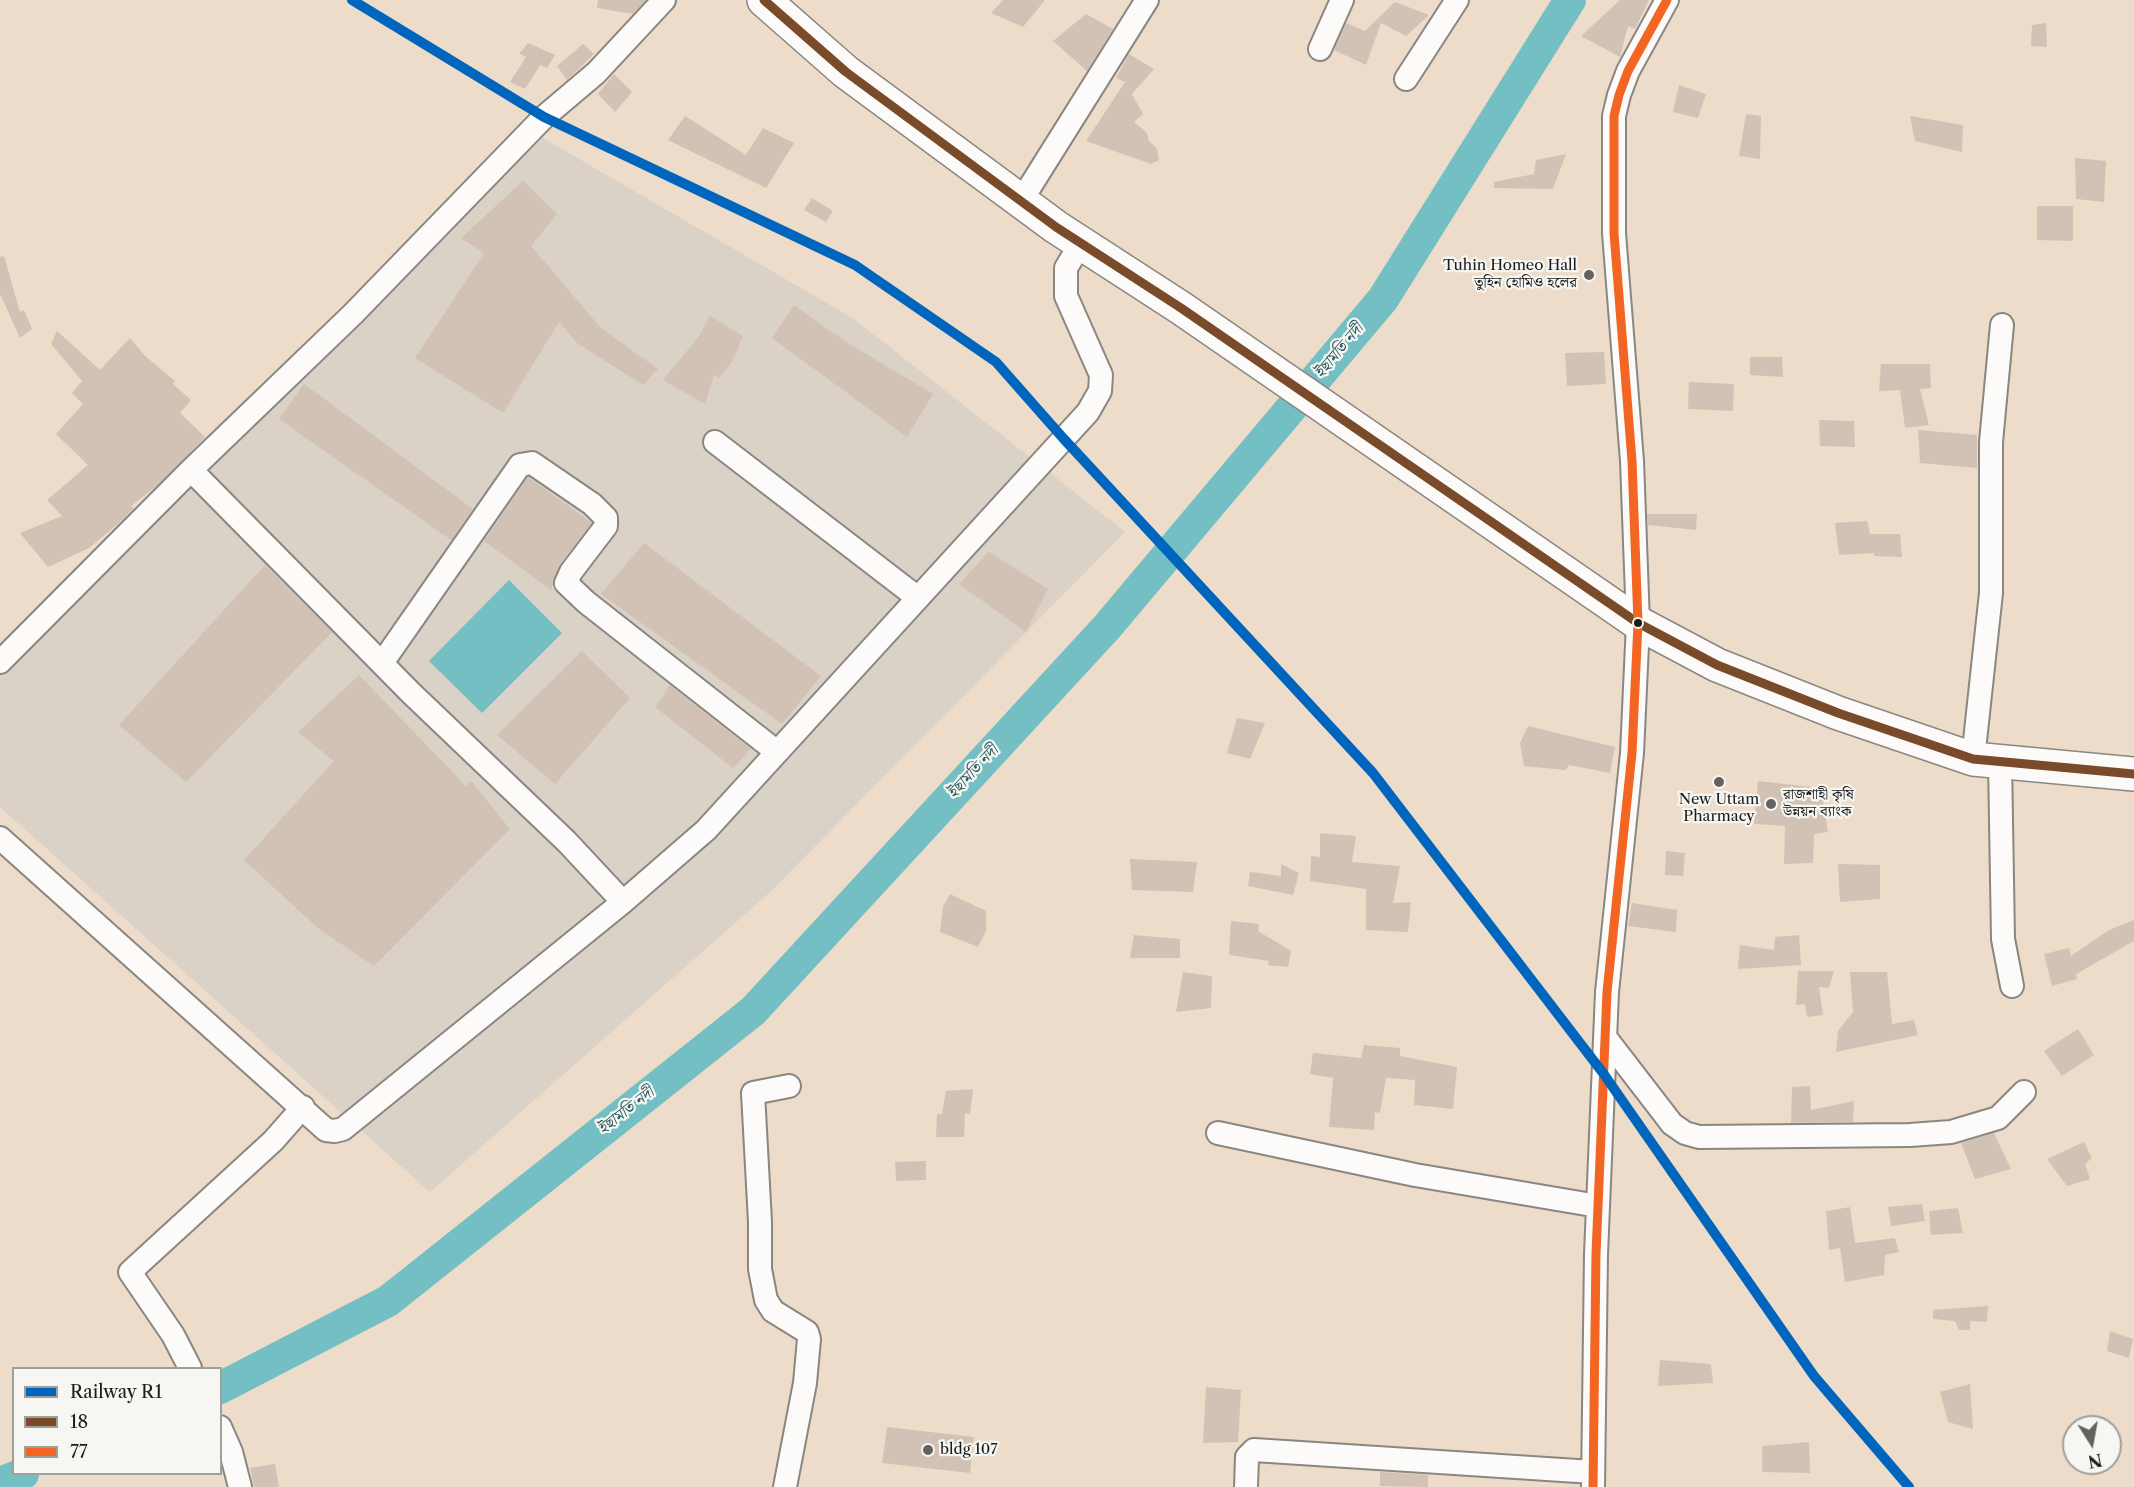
<!DOCTYPE html>
<html>
<head>
<meta charset="utf-8">
<style>
	body { margin:0 }
	#map { position:relative; width:2134px; height:1487px; overflow:hidden; background:#ebe4d8; font-family:"Libre Caslon Text",serif }
	canvas { display:block }
	.legend { position:absolute; left:12px; top:1367px; width:210px; height:108px; box-sizing:border-box; background:#f6f6f2; border:2px solid #9f9f9c; margin:0; padding:8px 10px; list-style:none; font-size:18px; color:#1c1c1c }
	.legend li { display:flex; align-items:center; gap:12px; height:30px }
	.legend b { width:30px; border:2px solid #9f9f9c }
	.north { position:absolute; left:2062px; top:1415px; width:60px; height:60px; box-sizing:border-box; background:#f6f6f2; border:2px solid #9f9f9c; border-radius:50%; rotate:169deg; font-size:16px; font-weight:700; line-height:24px; text-align:center; color:#1c1c1c }
	.north::after { content:''; display:block; margin:auto; width:21px; height:27px; background:#64625e; clip-path:polygon(50% 0,100% 100%,50% 72%,0 100%) }
</style>
</head>
<body>
<div id="map">
<canvas width="2134" height="1487"></canvas>
<ul class="legend">
<li><b style="height:8px;background:#0065bd"></b>Railway R1</li>
<li><b style="height:8px;background:#7a4b2a"></b>18</li>
<li><b style="height:8px;background:#f26522"></b>77</li>
</ul>
<div class="north">N</div>
</div>
<script>
const context = document.querySelector('canvas').getContext('2d');
context.lineJoin = 'round';
function paint(path, color) {
  context.fillStyle = color;
  context.fill(path, 'evenodd');
}
function toPath(rows) {
  const path = new Path2D();
  for (const r of rows) {
    path.moveTo(r[0], r[1]);
    for (let i = 2; i < r.length; i += 2) path.lineTo(r[i], r[i + 1]);
  }
  return path;
}
function trace(path, color, width, dash) {
  context.strokeStyle = color;
  context.lineWidth = width;
  context.lineCap = dash ? 'butt' : 'round';
  context.setLineDash(dash || []);
  context.stroke(path);
}
function write(font, color, halo, rows, align = 'center') {
  context.font = font + ' "Libre Caslon Text","Noto Serif Bengali",serif';
  context.lineWidth = 4.5;
  context.setLineDash([]);
  context.textBaseline = 'middle';
  context.strokeStyle = halo;
  context.fillStyle = color;
  for (const [text, x, y, turn = 0] of rows) {
    context.save();
    context.translate(x, y);
    context.rotate((+turn || 0) * Math.PI / 180);
    context.textAlign = isNaN(turn) ? turn : align;
    if (halo) context.strokeText(text, 0, 0);
    context.fillText(text, 0, 0);
    context.restore();
  }
}
const built = toPath([
	[0,0,2134,0,2134,1487,0,1487],
	[14,1368,220,1368,220,1474,14,1474],
	[2074,1427,2110,1427,2110,1463,2074,1463]
]);
const industrial = toPath([
	[543,138,854,319,1125,532,770,892,430,1192,0,807,0,664]
]);
const water = toPath([
	[509,580,562,633,482,713,429,661]
]);
const river = toPath([
	[220,1388,388,1301,753,1011,1107,627,1383,299,1570,0],
	[0,1483,23,1474]
]);
const building = toPath([
	[598,0,646,0,633,14,597,8],
	[1003,0,1045,0,1023,27,991,13],
	[1620,0,1649,0,1635,29,1628,26,1620,57,1581,36],
	[1395,2,1429,15,1406,36,1381,23,1366,65,1334,50,1346,23,1365,31],
	[1086,14,1113,29,1087,71,1053,41],
	[2046,23,2047,47,2031,46,2032,25],
	[528,43,555,55,547,68,540,65,525,89,510,82,526,57,519,54],
	[583,44,594,54,567,80,557,66],
	[1129,54,1154,69,1132,94,1143,114,1134,122,1147,133,1149,141,1157,149,1159,160,1151,164,1086,141,1125,82,1116,78],
	[614,74,632,92,615,112,598,94],
	[1679,85,1706,94,1698,118,1673,112],
	[1746,114,1761,116,1760,159,1739,156],
	[685,116,746,155,763,128,794,143,766,188,668,140],
	[1910,116,1963,125,1962,152,1915,141],
	[1566,154,1553,189,1494,188,1494,182,1534,174,1536,160],
	[2075,158,2106,161,2104,202,2076,199],
	[523,181,557,214,531,246,601,328,658,369,643,385,577,343,559,322,503,413,415,358,484,253,461,238],
	[812,198,833,211,826,222,804,210],
	[2037,206,2073,206,2073,241,2037,240],
	[4,256,20,312,24,310,32,329,20,338,0,294,0,257],
	[794,305,846,342,933,394,907,437,772,338],
	[710,316,743,336,732,362,719,378,714,375,705,404,663,380,699,336],
	[57,331,100,370,130,338,144,355,175,381,173,384,191,400,180,413,205,437,159,484,131,506,134,508,118,524,89,548,48,567,20,533,62,516,47,500,88,465,56,434,83,404,72,393,82,381,51,344],
	[1604,352,1606,384,1567,386,1565,353],
	[1750,357,1782,357,1783,377,1750,375],
	[1881,364,1930,364,1931,388,1920,389,1929,425,1905,428,1900,390,1879,391],
	[1689,382,1734,384,1733,411,1688,409],
	[304,384,473,509,451,540,279,419],
	[1819,420,1854,421,1855,447,1820,446],
	[1918,430,1977,435,1977,468,1920,463],
	[528,477,592,523,560,564,551,590,484,541],
	[1647,514,1697,514,1696,530,1648,525],
	[1867,521,1870,534,1900,534,1902,557,1874,556,1874,553,1839,555,1835,523],
	[644,543,821,676,782,724,601,594],
	[989,552,1048,589,1026,632,959,584],
	[265,565,332,632,186,782,119,725],
	[582,651,630,698,555,784,497,735],
	[359,675,466,786,471,781,510,829,374,966,319,929,244,860,334,761,298,732],
	[670,685,751,749,733,768,655,707],
	[1237,718,1265,723,1250,759,1227,753],
	[1528,726,1615,747,1610,773,1569,765,1566,770,1524,766,1520,743],
	[1758,781,1821,788,1828,832,1814,834,1813,863,1784,864,1785,826,1754,824],
	[1320,833,1356,836,1352,862,1400,866,1393,903,1411,902,1408,932,1366,930,1366,889,1310,881,1311,856,1320,857],
	[1666,851,1685,853,1683,876,1665,875],
	[1130,859,1197,862,1193,892,1132,890],
	[1281,864,1299,873,1293,895,1248,886,1250,872,1281,876],
	[1838,864,1880,865,1880,899,1840,902],
	[950,894,986,911,986,931,978,947,940,932,943,907],
	[1632,903,1677,910,1676,932,1628,926],
	[2134,920,2134,941,2076,974,2077,979,2052,986,2044,954,2069,948,2071,956,2109,930],
	[1231,921,1259,924,1258,931,1291,951,1288,967,1268,965,1269,961,1229,955],
	[1134,935,1180,939,1180,958,1130,958],
	[1799,935,1801,965,1738,969,1740,945,1774,950,1775,937],
	[1798,971,1834,971,1829,988,1819,987,1823,1015,1807,1017,1805,1004,1796,1005],
	[1183,972,1212,976,1211,1008,1176,1012],
	[1850,972,1887,972,1892,1024,1914,1020,1918,1035,1836,1052,1838,1031,1853,1012],
	[2078,1029,2094,1055,2062,1076,2044,1051],
	[1364,1045,1400,1048,1400,1056,1457,1067,1453,1109,1414,1105,1415,1080,1386,1078,1380,1113,1375,1112,1374,1130,1329,1127,1333,1078,1310,1074,1313,1053,1361,1058],
	[1810,1086,1811,1110,1854,1101,1853,1122,1791,1123,1792,1087],
	[973,1089,970,1114,965,1113,964,1137,936,1137,937,1114,942,1114,946,1091],
	[1994,1133,2011,1169,1975,1179,1961,1143],
	[2084,1142,2092,1158,2085,1164,2090,1179,2067,1186,2047,1159],
	[926,1161,926,1180,896,1181,895,1162],
	[1922,1204,1925,1221,1891,1226,1888,1207],
	[1850,1207,1855,1243,1895,1238,1899,1252,1885,1255,1884,1275,1845,1282,1840,1248,1829,1250,1826,1211],
	[1958,1208,1963,1233,1931,1235,1929,1211],
	[1988,1306,1987,1322,1970,1321,1970,1330,1959,1330,1955,1321,1933,1319,1933,1310],
	[2110,1331,2133,1339,2129,1358,2107,1351],
	[1660,1360,1711,1364,1713,1383,1658,1386],
	[1970,1384,1973,1429,1948,1422,1940,1392],
	[1206,1387,1241,1390,1238,1442,1203,1443],
	[887,1427,974,1437,970,1473,882,1463],
	[1809,1442,1810,1473,1762,1472,1762,1446],
	[275,1464,279,1487,254,1487,250,1468],
	[1380,1472,1428,1475,1428,1487,1380,1486]
]);
const minor = toPath([
	[1320,49,1342,0],
	[1406,79,1457,0],
	[1021,201,1147,0],
	[715,442,918,598],
	[191,470,411,693,567,842,623,902],
	[0,662,191,470,353,314,544,117,596,73,664,0],
	[382,663,520,465,532,463,592,504,606,518,606,526,571,572,566,583,586,602,777,752],
	[1973,759,1991,593,1991,442,2002,325],
	[2000,761,2003,939,2012,986],
	[0,838,326,1130,335,1131,343,1129,623,902,706,830,1088,412,1100,391,1101,375,1066,296,1066,268,1081,243],
	[1605,1037,1672,1124,1685,1133,1699,1137,1910,1135,1951,1132,1998,1118,2024,1092],
	[1218,1133,1415,1175,1598,1206],
	[190,1368,173,1335,130,1272,273,1141,303,1107],
	[220,1427,231,1452,240,1487],
	[785,1487,805,1383,809,1339,807,1332,773,1311,766,1300,760,1269,760,1222,753,1093,789,1086],
	[1246,1487,1247,1457,1254,1450,1593,1472],
	[1593,1487,1596,1254,1607,992,1632,753,1638,623,1632,461,1614,233,1614,116,1619,95,1628,71,1667,0]
]);
const highway = toPath([
	[764,0,846,72,1056,227,1181,308,1638,623,1717,665,1838,713,1973,759,2134,774]
]);
const bus1 = toPath([
	[764,0,846,72,1056,227,1181,308,1638,623,1717,665,1838,713,1973,759,2134,774]
]);
const bus2 = toPath([
	[1593,1487,1596,1254,1607,992,1632,753,1638,623,1632,461,1614,233,1614,116,1619,95,1628,71,1667,0]
]);
const rail1 = toPath([
	[352,0,544,117,855,265,996,362,1063,438,1373,773,1603,1073,1814,1376,1909,1487]
]);
const markers = [
	[1589,275,6,"#64625e"],
	[1638,623,5,"#1c1c1c"],
	[1719,782,6,"#64625e"],
	[1771,804,6,"#64625e"],
	[928,1450,6,"#64625e"]
];
const poiNames = [
	["Tuhin Homeo Hall",1577,266,"right"],
	["তুহিন হোমিও হলের",1577,283,"right"],
	["রাজশাহী কৃষি",1783,795],
	["উন্নয়ন ব্যাংক",1783,812],
	["New Uttam",1719,800,"center"],
	["Pharmacy",1719,817,"center"],
	["bldg 107",940,1450]
];
const waterNames = [
	["ইছামতি নদী",1339,351,-50],
	["ইছামতি নদী",973,772,-47],
	["ইছামতি নদী",626,1111,-38]
];
paint(built, '#eddcc9');
paint(industrial, '#dad1c7');
paint(water, '#73bfc4');
trace(river, '#73bfc4', 32);
paint(building, '#d2c2b6');
trace(minor, '#8a8681', 26);
trace(highway, '#8a8681', 36);
trace(minor, '#fcfbf9', 22);
trace(highway, '#fcfbf9', 33);
trace(bus1, '#7a4b2a', 9);
trace(bus2, '#f26522', 9);
trace(rail1, '#0065bd', 10);
for (const [x, y, r, color] of markers) {
  const dot = new Path2D();
  dot.arc(x, y, r, 0, 2 * Math.PI);
  context.fillStyle = color;
  context.fill(dot);
  trace(dot, '#f6f6f2', 2);
}
write('15px', '#1c1c1c', '#f6f6f2', poiNames, 'left');
write('italic 16px', '#2c5e64', '#f6f6f2', waterNames);
</script>
</body>
</html>
